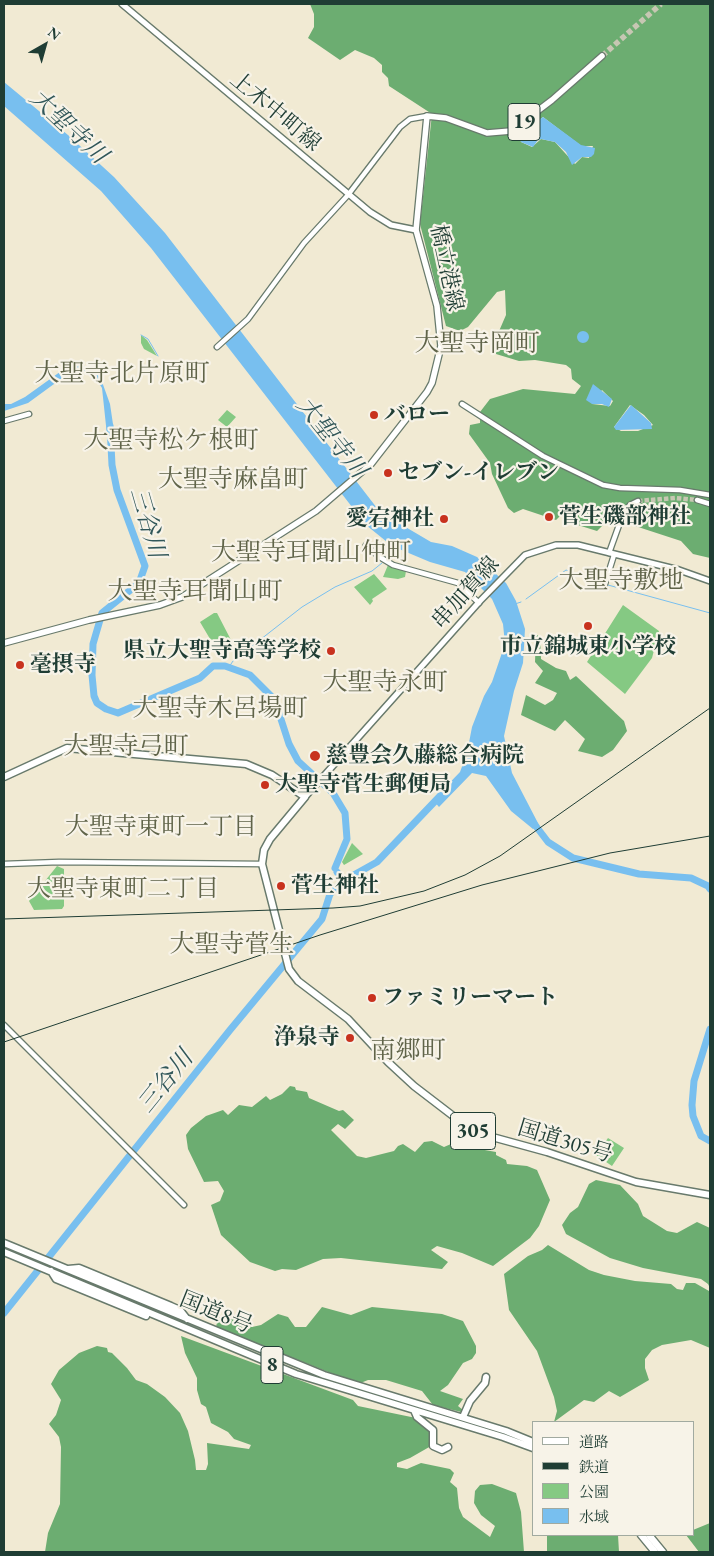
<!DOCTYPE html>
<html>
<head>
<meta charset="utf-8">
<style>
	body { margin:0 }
	#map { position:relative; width:714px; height:1556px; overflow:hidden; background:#f1ead3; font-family:"EB Garamond","Noto Serif JP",serif }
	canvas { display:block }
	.frame { position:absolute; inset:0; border:5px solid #1f3d34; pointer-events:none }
	.legend { position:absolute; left:532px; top:1421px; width:162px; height:115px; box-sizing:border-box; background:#f7f3e8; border:1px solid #a1aaa0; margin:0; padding:6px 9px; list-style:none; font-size:15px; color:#1f3d34 }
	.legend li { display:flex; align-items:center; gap:10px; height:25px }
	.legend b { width:25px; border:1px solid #a1aaa0 }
	.north { position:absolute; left:20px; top:20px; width:50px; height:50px; -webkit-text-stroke:4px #f7f3e8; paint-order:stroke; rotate:38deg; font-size:14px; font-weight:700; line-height:20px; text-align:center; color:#1f3d34 }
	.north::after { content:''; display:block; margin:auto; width:18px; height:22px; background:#1f3d34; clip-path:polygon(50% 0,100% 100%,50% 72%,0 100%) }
</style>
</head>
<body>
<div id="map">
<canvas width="714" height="1556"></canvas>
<div class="frame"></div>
<ul class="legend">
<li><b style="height:6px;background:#fff"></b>道路</li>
<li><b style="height:6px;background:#1f3d34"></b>鉄道</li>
<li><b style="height:14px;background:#85c983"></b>公園</li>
<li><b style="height:14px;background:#78bfef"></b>水域</li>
</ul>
<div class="north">N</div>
</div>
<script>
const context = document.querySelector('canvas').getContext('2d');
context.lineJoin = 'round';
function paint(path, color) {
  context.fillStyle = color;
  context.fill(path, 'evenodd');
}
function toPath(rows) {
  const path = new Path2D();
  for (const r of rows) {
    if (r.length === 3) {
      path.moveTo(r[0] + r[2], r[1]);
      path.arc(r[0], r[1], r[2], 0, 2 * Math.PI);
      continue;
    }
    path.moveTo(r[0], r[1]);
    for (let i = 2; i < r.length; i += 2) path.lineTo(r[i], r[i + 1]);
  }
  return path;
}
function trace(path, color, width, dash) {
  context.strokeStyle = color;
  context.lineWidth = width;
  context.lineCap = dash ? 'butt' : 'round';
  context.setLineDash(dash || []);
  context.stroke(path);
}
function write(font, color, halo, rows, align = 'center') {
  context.font = font + ' "EB Garamond","Noto Serif JP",serif';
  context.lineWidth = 4.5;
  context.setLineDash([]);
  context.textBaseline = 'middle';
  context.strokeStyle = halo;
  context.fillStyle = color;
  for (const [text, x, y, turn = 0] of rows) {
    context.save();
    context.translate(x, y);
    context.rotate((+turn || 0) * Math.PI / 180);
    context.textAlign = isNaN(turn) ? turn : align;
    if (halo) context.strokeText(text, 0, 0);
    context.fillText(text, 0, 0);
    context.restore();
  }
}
const green = toPath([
	[141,335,147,340,157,356,144,349,141,343],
	[227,410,236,417,227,427,218,420],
	[388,565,406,571,405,577,398,579,383,577],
	[374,574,387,589,372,599,373,601,370,605,354,587],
	[623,605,659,631,652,658,625,694,587,662],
	[214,613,217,613,231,640,216,649,200,622],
	[352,843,363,854,344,865,342,862],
	[57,866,64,869,64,906,62,909,34,910,29,901],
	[608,1138,624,1148,612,1166,596,1155]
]);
const forest = toPath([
	[310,4,710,4,710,558,693,554,681,541,632,525,606,522,597,531,565,521,570,514,566,510,556,520,523,509,514,513,508,508,492,474,490,463,469,434,470,425,480,423,480,412,490,399,523,389,575,394,581,386,572,379,571,369,566,365,535,360,519,361,496,354,493,345,506,315,505,290,497,292,468,327,460,331,446,326,420,224,432,114,389,86,388,78,382,72,382,65,374,58,355,50,340,60,308,38,314,27,314,14],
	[543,117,581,146,593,146,589,158,582,157,575,164,555,142,541,139,532,147,521,142,519,136],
	[602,390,613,401,610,406,592,404],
	[630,405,644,415,653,425,638,431,621,431,614,427],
	[536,634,540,637,541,659,556,668,566,671,570,680,576,676,624,721,627,731,613,750,602,757,578,751,585,739,565,720,555,731,521,715,526,695,545,705,553,700,557,693,535,683,543,671,535,662],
	[290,1086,295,1087,296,1090,307,1092,309,1098,339,1111,343,1110,354,1120,345,1129,338,1124,331,1130,357,1156,366,1158,394,1151,398,1146,403,1144,415,1152,424,1142,432,1141,444,1147,451,1144,496,1152,496,1155,506,1160,507,1164,527,1166,537,1170,550,1200,539,1226,530,1238,493,1266,462,1253,437,1246,431,1250,448,1262,442,1269,341,1258,323,1259,296,1270,282,1269,275,1271,250,1262,221,1235,211,1205,220,1201,224,1191,218,1181,204,1182,188,1149,186,1135,191,1128,206,1116,223,1110,228,1115,239,1105,252,1107,266,1096,270,1100,282,1094],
	[596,1180,620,1185,638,1204,643,1216,667,1231,677,1233,697,1222,710,1228,710,1288,708,1284,701,1279,643,1268,610,1258,566,1234,562,1225,570,1213,578,1207,589,1184],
	[548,1245,589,1270,604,1275,635,1281,671,1284,677,1289,683,1290,686,1283,695,1283,709,1291,710,1290,710,1348,691,1340,662,1345,652,1350,645,1359,645,1368,649,1380,620,1397,609,1391,594,1402,584,1400,554,1422,557,1411,554,1397,537,1351,509,1310,504,1274,528,1256,542,1250],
	[322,1307,351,1315,372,1307,442,1314,463,1321,476,1346,476,1353,472,1359,463,1363,448,1385,440,1391,463,1399,458,1406,463,1410,461,1412,433,1405,422,1391,386,1380,368,1380,358,1384,216,1327,218,1318,231,1314,252,1327,261,1325,278,1314,288,1317,295,1327,306,1327],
	[181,1336,353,1400,358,1406,416,1418,430,1428,431,1446,410,1458,397,1463,397,1467,407,1469,421,1463,450,1469,454,1473,450,1482,457,1488,459,1508,463,1517,490,1537,495,1526,481,1515,474,1503,475,1491,480,1485,492,1484,516,1493,521,1512,524,1552,45,1552,48,1533,60,1504,61,1447,59,1437,49,1424,56,1415,61,1400,51,1384,59,1370,79,1353,97,1346,107,1348,108,1352,112,1353,127,1368,136,1380,147,1384,165,1397,180,1413,188,1431,195,1460,196,1470,206,1470,208,1464,207,1443,249,1449,251,1445,234,1439,228,1432,211,1423,206,1407,201,1404,197,1390,197,1378,185,1353],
	[710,1523,710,1552,699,1552,686,1535,693,1535,693,1530],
	[547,1535,618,1535,619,1552,547,1552]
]);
const water = toPath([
	[4,82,68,135,114,177,165,233,380,512,431,542,452,546,477,557,506,583,516,601,525,629,523,663,514,691,504,736,512,773,539,825,533,829,511,811,486,776,472,773,439,807,433,800,460,772,467,753,472,727,484,696,492,682,505,644,503,624,492,599,465,572,430,562,392,546,366,525,151,248,101,191,4,106],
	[543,117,581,145,595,148,594,154,591,157,582,157,572,165,566,152,555,142,541,139,538,140,533,147,521,142,519,135],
	[583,337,6],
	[81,365,94,369,101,379,110,404,114,431,107,435,102,388,95,377,79,370,65,376,28,403,4,411,4,404,11,404,25,397,64,369],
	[593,384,612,399,609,407,602,404,592,404,586,400],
	[631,405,651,423,652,429,616,430,614,427]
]);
const stream = toPath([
	[141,335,148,339,158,356],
	[384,556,389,543],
	[608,585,710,613],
	[526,599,566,570,601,583],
	[515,604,521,602],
	[229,667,233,661,302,607,335,587,372,571,382,563]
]);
const river = toPath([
	[110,426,112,465,117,490,145,566,139,583,102,613,93,644,92,675,94,696,97,703,106,709,118,713,200,678,213,666,225,666,250,675,272,697,278,710,289,744,298,761,333,793,345,813,347,839,335,868],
	[532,821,548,842,573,858,639,874,691,878,708,886,710,889],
	[337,872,343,881],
	[710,1029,694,1081,692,1105,693,1116,701,1136,710,1141],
	[4,1313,230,1030,322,919,330,894,343,881,377,862,440,796]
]);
const tertiaryTunnel = toPath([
	[638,501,675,498,697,500]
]);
const primaryTunnel = toPath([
	[602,56,661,4]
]);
const tertiary = toPath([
	[217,347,248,319,304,243,348,195,400,127,410,119,427,116],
	[462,404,543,456,603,485,620,488,680,490,710,495],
	[4,421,29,414],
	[697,500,710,504],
	[366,545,378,556,393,565,458,583,479,603],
	[609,553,623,514,630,505,638,501],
	[604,587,614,555],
	[4,864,59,862,262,864],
	[4,1025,184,1205]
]);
const secondary = toPath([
	[122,4,370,212,391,225,416,230],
	[305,797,480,601,525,555,556,545,578,545,679,570,710,581]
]);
const primary = toPath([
	[4,643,89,620,160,605,182,597,316,511,371,464,427,392,432,383,441,346,437,306,416,230,427,116,446,118,487,133,511,131,552,100,602,56]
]);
const trunk = toPath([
	[4,777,67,748,246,764,272,775,305,797,270,839,264,850,262,864,289,969,298,981,348,1019,388,1062,414,1086,474,1132,547,1152,636,1182,710,1195],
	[4,1243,324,1375,506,1431,533,1442],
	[4,1252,296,1374,503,1437,533,1448],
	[68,1269,79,1268,171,1306,180,1310,187,1319],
	[51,1271,56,1279,146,1316],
	[414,1410,417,1417,433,1430,433,1446,442,1450,448,1447],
	[463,1417,470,1401,485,1383,486,1377],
	[641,1535,655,1552],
	[649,1535,663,1552]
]);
const rail = toPath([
	[4,919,333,908,360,906,424,891,465,875,500,856,710,708],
	[4,1042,320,935,482,885,610,853,710,836]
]);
const markers = [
	[374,415,5,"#c8321e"],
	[388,473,5,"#c8321e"],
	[549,517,5,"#c8321e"],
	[444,519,5,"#c8321e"],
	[588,626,5,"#c8321e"],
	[331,651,5,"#c8321e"],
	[20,665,5,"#c8321e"],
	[315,756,6,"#c8321e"],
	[265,785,5,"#c8321e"],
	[281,886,5,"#c8321e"],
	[372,998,5,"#c8321e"],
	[350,1038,5,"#c8321e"]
];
const shields = [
	[524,122,32],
	[473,1131,45],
	[272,1365,22]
];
const shieldNames = [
	["19",524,122],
	["305",473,1131],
	["8",272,1365]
];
const streetNames = [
	["上木中町線",275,112,40],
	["橋立港線",446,268,78],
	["串加賀線",466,593,-48],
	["国道305号",565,1142,17],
	["国道8号",216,1313,22]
];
const poiNames = [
	["バロー",384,415],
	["セブン-イレブン",398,473],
	["菅生磯部神社",559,517],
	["愛宕神社",434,519,"right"],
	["市立錦城東小学校",588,647,"center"],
	["県立大聖寺高等学校",321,651,"right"],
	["毫摂寺",30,665],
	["慈豊会久藤総合病院",326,756],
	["大聖寺菅生郵便局",275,785],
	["菅生神社",291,886],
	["ファミリーマート",382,998],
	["浄泉寺",340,1038,"right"]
];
const waterNames = [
	["大聖寺川",68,127,43],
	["大聖寺川",331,438,51],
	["三谷川",147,523,74],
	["三谷川",166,1082,-51]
];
const neighbourhoodNames = [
	["大聖寺東町一丁目",161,827],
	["大聖寺東町二丁目",123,889]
];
const quarterNames = [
	["大聖寺岡町",477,344],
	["大聖寺北片原町",122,374],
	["大聖寺松ケ根町",171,441],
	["大聖寺麻畠町",233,480],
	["大聖寺耳聞山仲町",311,553],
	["大聖寺敷地",621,581],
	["大聖寺耳聞山町",195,592],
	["大聖寺永町",385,683],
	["大聖寺木呂場町",220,709],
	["大聖寺弓町",126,747],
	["大聖寺菅生",232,945],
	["南郷町",408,1051]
];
paint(green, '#85c983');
paint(forest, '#6cad71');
paint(water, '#78bfef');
trace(stream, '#78bfef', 1);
trace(river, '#78bfef', 7);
trace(tertiaryTunnel, '#c7c7b3', 4.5, [4.5, 2]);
trace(primaryTunnel, '#c7c7b3', 5.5, [5.5, 3]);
trace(tertiary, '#687a6c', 7);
trace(secondary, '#687a6c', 8);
trace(primary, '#687a6c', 8);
trace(trunk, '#687a6c', 9);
trace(tertiary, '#fff', 4.5);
trace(secondary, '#fff', 5);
trace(primary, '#fff', 5.5);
trace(trunk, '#fff', 6);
trace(rail, '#1f3d34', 1);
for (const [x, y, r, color] of markers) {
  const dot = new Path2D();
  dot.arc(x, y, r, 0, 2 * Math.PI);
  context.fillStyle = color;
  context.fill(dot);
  trace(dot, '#f7f3e8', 2);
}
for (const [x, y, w] of shields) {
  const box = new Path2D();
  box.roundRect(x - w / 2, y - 18.5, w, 37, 4);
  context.fillStyle = '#f7f3e8';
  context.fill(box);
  trace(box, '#1f3d34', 1);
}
write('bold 21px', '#1f3d34', null, shieldNames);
write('22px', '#1f3d34', '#f7f3e8', streetNames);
write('bold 22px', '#1f3d34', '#f7f3e8', poiNames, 'left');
write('italic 24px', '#315759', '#f7f3e8', waterNames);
write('24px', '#606449', '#f7f3e8', neighbourhoodNames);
write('25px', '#606449', '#f7f3e8', quarterNames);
</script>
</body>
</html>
